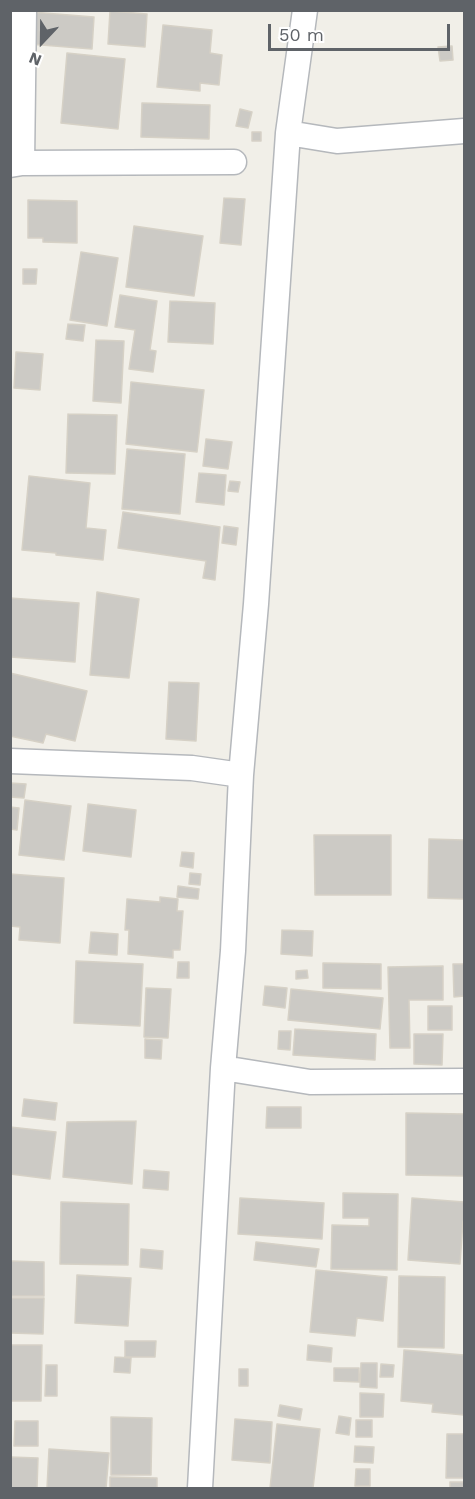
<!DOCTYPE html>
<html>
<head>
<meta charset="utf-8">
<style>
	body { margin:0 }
	#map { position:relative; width:475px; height:1499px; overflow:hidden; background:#f1efe8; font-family:"Work Sans",sans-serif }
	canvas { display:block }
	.frame { position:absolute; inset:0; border:12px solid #5f6368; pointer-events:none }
	.north { position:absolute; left:12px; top:12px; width:60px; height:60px; -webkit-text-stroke:4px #fff; paint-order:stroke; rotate:202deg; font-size:16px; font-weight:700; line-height:24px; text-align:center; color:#5f6368 }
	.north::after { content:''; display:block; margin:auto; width:21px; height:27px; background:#5f6368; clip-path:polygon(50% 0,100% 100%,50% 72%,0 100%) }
	.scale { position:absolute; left:268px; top:24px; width:182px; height:27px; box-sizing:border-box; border:3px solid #5f6368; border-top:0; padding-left:8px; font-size:18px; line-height:21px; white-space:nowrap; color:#5f6368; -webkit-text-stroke:4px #fff; paint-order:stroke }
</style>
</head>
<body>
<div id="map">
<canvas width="475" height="1499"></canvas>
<div class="frame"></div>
<div class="north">N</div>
<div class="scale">50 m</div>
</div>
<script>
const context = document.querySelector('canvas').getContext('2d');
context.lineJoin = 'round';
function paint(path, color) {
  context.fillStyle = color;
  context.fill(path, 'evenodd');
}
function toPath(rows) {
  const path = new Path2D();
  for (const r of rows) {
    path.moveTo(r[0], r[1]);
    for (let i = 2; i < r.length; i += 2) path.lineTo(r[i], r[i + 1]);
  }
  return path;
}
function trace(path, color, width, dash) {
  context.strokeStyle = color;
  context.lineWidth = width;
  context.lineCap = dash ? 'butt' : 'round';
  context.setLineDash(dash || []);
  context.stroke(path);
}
const building = toPath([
	[110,11,147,14,145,47,108,44,110,11],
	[32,12,94,17,92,49,29,44,32,12],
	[163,25,212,30,210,53,222,55,219,85,200,83,200,91,157,87,163,25],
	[452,46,453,60,440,61,438,47,452,46],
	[67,53,125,59,118,129,61,123,67,53],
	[142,103,210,105,209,139,141,137,142,103],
	[240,109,252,112,248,128,236,126,240,109],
	[252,132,261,132,261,141,252,141,252,132],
	[224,198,245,199,241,245,220,243,224,198],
	[28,200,77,201,77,243,43,242,43,238,28,238,28,200],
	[134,226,203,236,194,296,126,287,134,226],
	[81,252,118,258,107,326,70,320,81,252],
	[23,269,37,269,36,284,23,284,23,269],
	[120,295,157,301,150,350,156,351,153,372,129,369,135,330,115,327,120,295],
	[170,301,215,303,213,344,168,342,170,301],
	[68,324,85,325,83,341,66,339,68,324],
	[96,340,124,341,121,403,93,401,96,340],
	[16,352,43,354,40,390,14,388,16,352],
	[131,382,204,390,197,452,126,444,131,382],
	[68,414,117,415,115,474,66,473,68,414],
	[206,439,232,442,228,469,203,466,206,439],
	[127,449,185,454,180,514,122,509,127,449],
	[199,473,226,475,224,505,196,502,199,473],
	[29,476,90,483,86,528,106,530,103,560,56,555,56,553,22,550,29,476],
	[230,481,240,482,238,492,228,491,230,481],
	[123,512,220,527,215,580,203,578,206,561,118,548,123,512],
	[224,526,238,528,236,545,222,543,224,526],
	[97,592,139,599,129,678,90,675,97,592],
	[10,598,79,603,75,662,11,657,10,598],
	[10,673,87,691,75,741,46,734,43,743,10,736,10,673],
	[169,682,199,683,196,741,166,739,169,682],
	[10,783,26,784,24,798,10,797,10,783],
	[25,800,71,806,64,860,19,855,25,800],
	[88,804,136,810,131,857,83,851,88,804],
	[10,807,19,808,17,830,10,829,10,807],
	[314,835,391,835,391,895,315,895,314,835],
	[429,839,464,840,464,899,428,898,429,839],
	[182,852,194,853,193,868,180,866,182,852],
	[190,873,201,874,200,885,189,884,190,873],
	[10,874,64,878,60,943,19,940,20,927,10,926,10,874],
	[178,886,199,889,198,899,177,897,178,886],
	[160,897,178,899,177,911,183,911,180,950,173,950,173,958,128,954,129,930,125,930,127,899,160,902,160,897],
	[282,930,313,931,312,956,281,954,282,930],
	[91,932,118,934,117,955,89,953,91,932],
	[76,961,143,964,140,1026,74,1023,76,961],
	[178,962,189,962,189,978,177,978,178,962],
	[323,963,381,964,381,989,323,988,323,963],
	[453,964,464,964,464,996,454,997,453,964],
	[443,966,443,1000,409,1000,410,1048,390,1048,388,967,443,966],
	[307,970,308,978,296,979,296,971,307,970],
	[265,986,287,988,285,1008,263,1005,265,986],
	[146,988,171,989,168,1038,144,1037,146,988],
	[291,989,383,998,380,1029,288,1020,291,989],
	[428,1006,452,1006,452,1030,428,1030,428,1006],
	[295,1029,376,1034,375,1060,293,1055,295,1029],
	[279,1031,291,1031,290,1050,278,1049,279,1031],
	[414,1034,443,1034,442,1065,414,1064,414,1034],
	[145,1039,162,1040,161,1059,145,1058,145,1039],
	[24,1099,57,1103,55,1120,22,1116,24,1099],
	[267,1107,301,1107,301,1128,266,1128,267,1107],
	[406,1113,464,1114,464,1176,406,1175,406,1113],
	[136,1121,132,1184,63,1177,67,1122,136,1121],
	[10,1127,56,1132,50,1179,10,1174,10,1127],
	[144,1170,169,1172,168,1190,143,1188,144,1170],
	[343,1193,398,1194,397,1270,331,1269,332,1225,369,1226,369,1218,343,1218,343,1193],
	[240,1198,324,1203,322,1239,238,1234,240,1198],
	[412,1198,464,1202,464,1221,463,1221,460,1264,408,1260,412,1198],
	[61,1202,129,1204,128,1265,60,1264,61,1202],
	[256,1242,319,1249,316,1267,254,1260,256,1242],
	[141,1249,163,1251,162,1269,140,1267,141,1249],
	[10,1261,44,1262,44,1296,10,1296,10,1261],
	[316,1270,387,1277,383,1321,357,1318,355,1336,310,1332,316,1270],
	[77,1275,131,1278,128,1326,75,1323,77,1275],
	[399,1276,445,1277,444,1348,398,1347,399,1276],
	[10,1298,44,1298,43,1334,10,1333,10,1298],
	[125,1341,156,1341,155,1357,125,1357,125,1341],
	[10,1345,42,1345,41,1401,10,1401,10,1345],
	[308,1345,332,1348,331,1362,307,1360,308,1345],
	[404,1350,464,1355,464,1415,432,1412,433,1404,401,1401,404,1350],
	[115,1357,131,1358,130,1373,114,1372,115,1357],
	[361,1363,377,1363,377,1388,360,1387,361,1363],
	[381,1364,394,1365,393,1377,380,1377,381,1364],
	[46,1365,57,1365,57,1396,45,1396,46,1365],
	[334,1368,359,1368,359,1382,334,1381,334,1368],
	[239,1369,248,1369,248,1386,239,1386,239,1369],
	[360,1393,384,1394,383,1417,360,1417,360,1393],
	[280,1405,302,1409,300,1420,278,1416,280,1405],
	[339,1416,351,1418,349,1435,336,1433,339,1416],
	[111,1417,152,1418,151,1475,111,1475,111,1417],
	[235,1419,272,1422,270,1463,232,1460,235,1419],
	[356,1420,372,1420,372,1437,356,1437,356,1420],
	[15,1421,38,1421,38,1446,14,1446,15,1421],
	[277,1424,320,1429,313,1488,270,1488,277,1424],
	[447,1434,464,1434,464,1478,446,1478,447,1434],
	[355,1446,374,1447,373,1463,354,1462,355,1446],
	[49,1449,109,1453,106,1488,47,1488,49,1449],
	[10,1457,38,1458,37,1488,10,1488,10,1457],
	[356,1469,370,1469,370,1486,355,1486,356,1469],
	[110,1477,157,1478,157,1488,110,1488,110,1477],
	[450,1482,464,1482,464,1488,450,1488,450,1482]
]);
const minor = toPath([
	[288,133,337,141,464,131],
	[22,163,24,10],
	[10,165,22,163,234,162],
	[10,761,192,768,241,775],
	[223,1068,310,1082,464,1081],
	[200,1488,223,1068,233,951,241,775,256,604,288,133,305,10]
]);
paint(building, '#cccac5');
trace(building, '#d6d1c6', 1.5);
trace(minor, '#b5b8bc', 27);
trace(minor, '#fff', 24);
</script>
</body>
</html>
